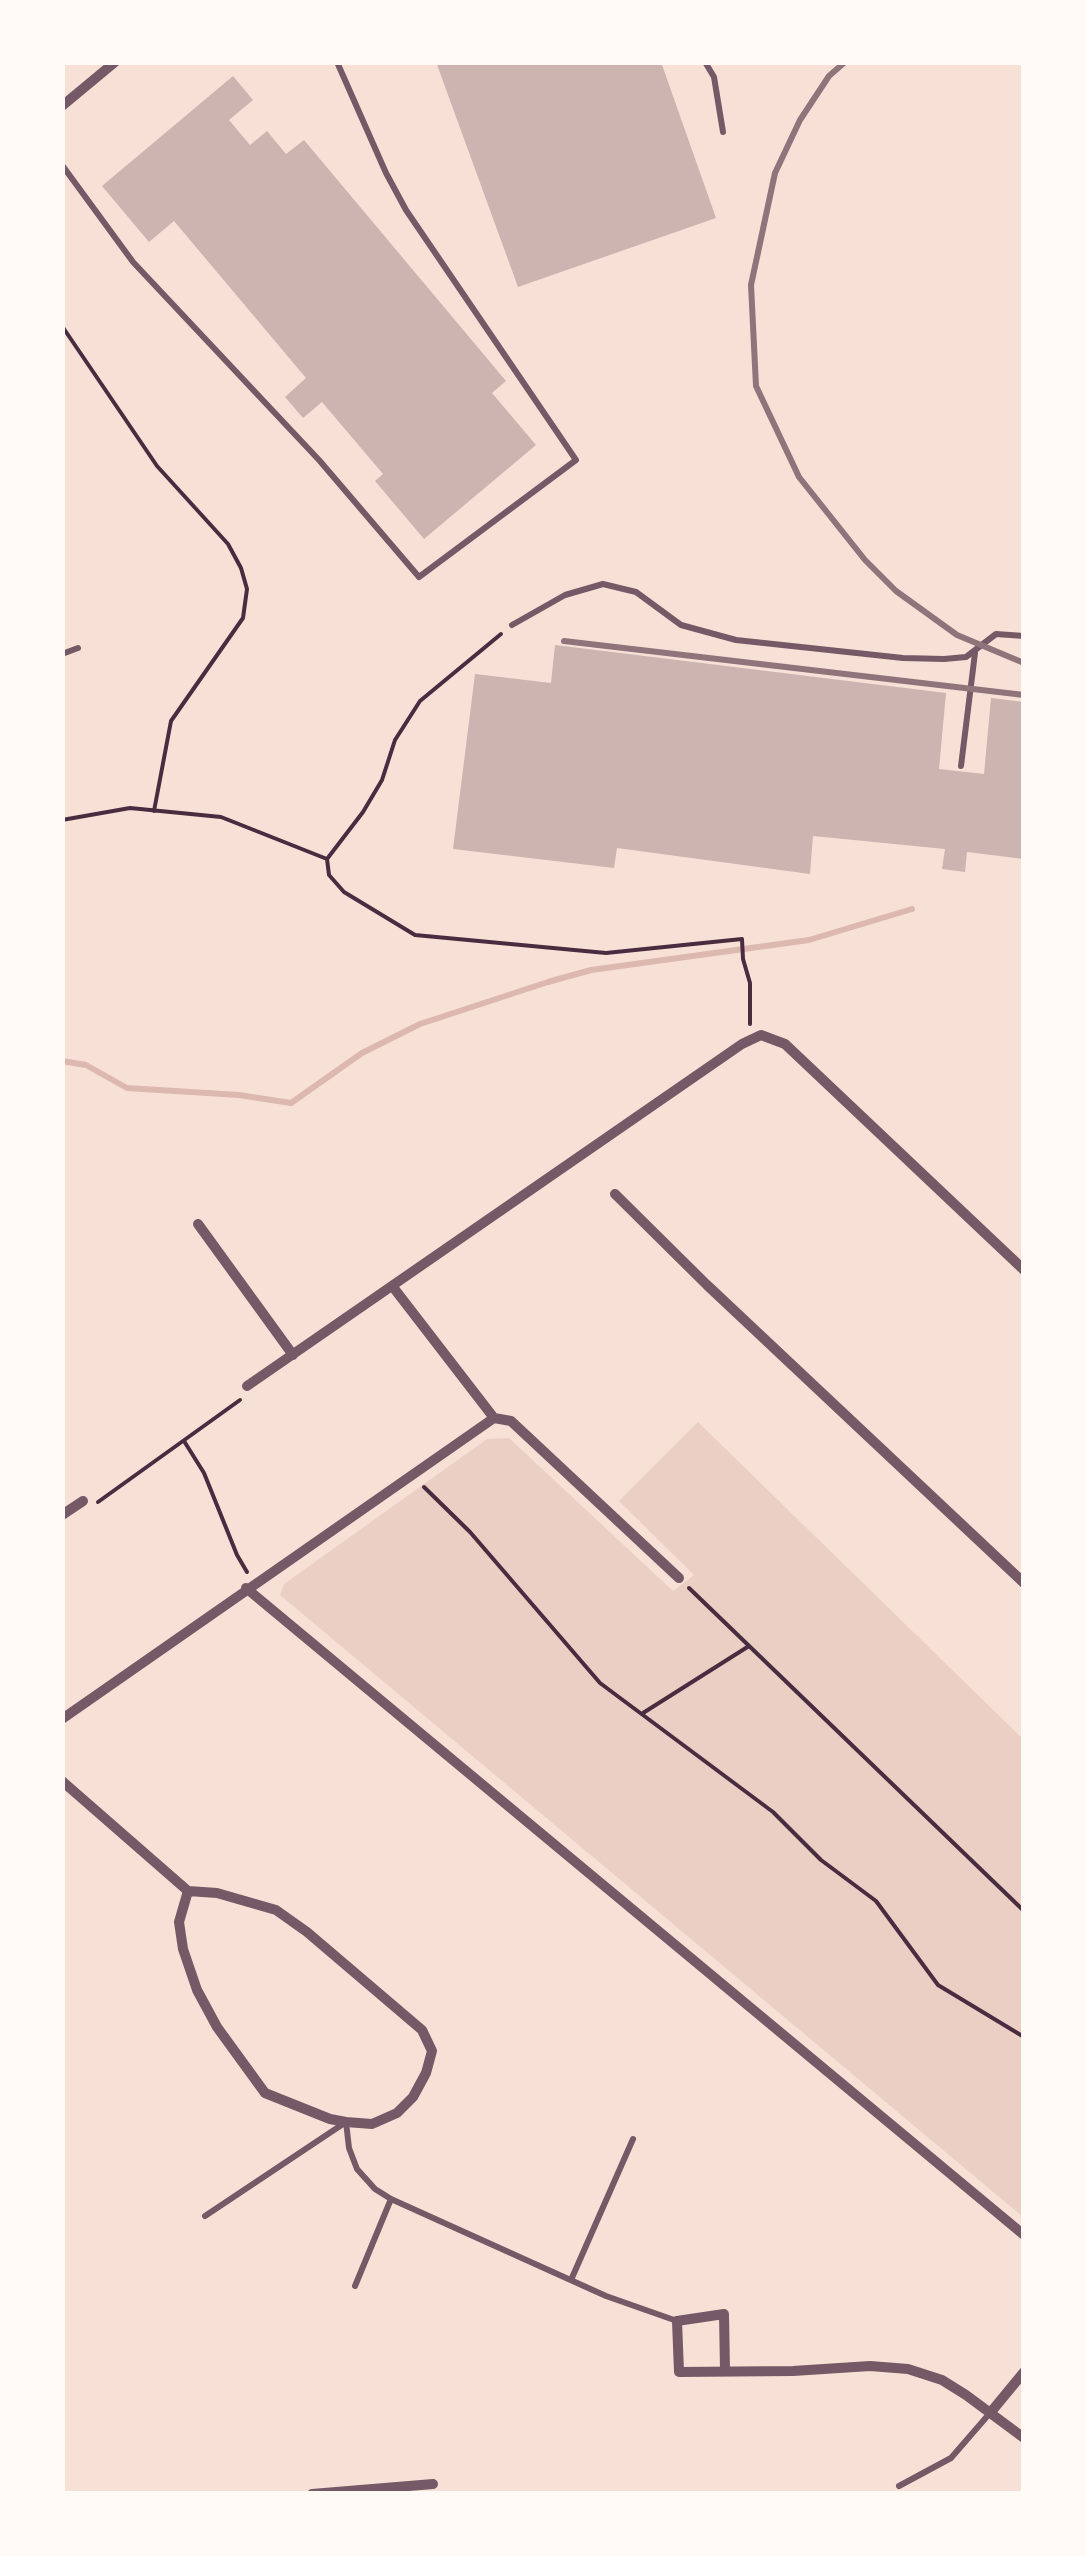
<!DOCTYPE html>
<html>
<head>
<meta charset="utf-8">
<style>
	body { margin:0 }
	#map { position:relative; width:1086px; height:2556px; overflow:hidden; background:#f7e1d7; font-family:"IBM Plex Serif",serif }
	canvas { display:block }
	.frame { position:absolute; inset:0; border:65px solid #fffaf5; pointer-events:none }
</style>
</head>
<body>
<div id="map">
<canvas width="1086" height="2556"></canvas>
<div class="frame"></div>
</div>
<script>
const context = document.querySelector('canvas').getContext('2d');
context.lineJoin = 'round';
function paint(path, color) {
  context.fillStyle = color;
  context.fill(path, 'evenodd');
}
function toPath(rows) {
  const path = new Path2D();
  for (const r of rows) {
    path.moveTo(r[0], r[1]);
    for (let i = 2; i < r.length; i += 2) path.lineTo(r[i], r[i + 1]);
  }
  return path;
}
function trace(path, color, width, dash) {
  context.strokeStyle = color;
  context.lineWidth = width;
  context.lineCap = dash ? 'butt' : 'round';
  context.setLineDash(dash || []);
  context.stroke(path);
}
const green = toPath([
	[698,1422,1023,1739,1023,2217,280,1595,284,1584,487,1439,509,1438,673,1591,694,1575,619,1501]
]);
const stream = toPath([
	[62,1061,86,1065,127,1088,239,1095,291,1103,362,1053,420,1024,548,982,591,970,809,940,912,909]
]);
const building = toPath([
	[436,62,661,62,716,218,518,287],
	[233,76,253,100,229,120,250,145,267,131,286,154,304,140,506,381,492,393,536,445,424,539,375,481,383,474,322,402,303,418,285,397,306,378,174,221,149,242,102,186],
	[555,645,946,693,939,769,984,774,991,698,1024,702,1024,859,967,852,965,872,942,869,945,849,813,836,810,874,617,848,614,868,453,849,475,674,551,683]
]);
const path = toPath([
	[62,326,157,466,228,544,241,568,247,589,243,618,171,721,154,811],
	[62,820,130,808,221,817,327,859,329,875,344,892,415,935,606,953,742,939,743,959,750,983,750,1024],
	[327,859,363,812,382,780,395,740,420,701,501,634],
	[184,1441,204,1473,237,1555,247,1572],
	[424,1487,470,1532,600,1683,773,1812,821,1860,876,1901,938,1985,1024,2037],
	[98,1502,240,1400],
	[689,1588,1024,1911],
	[643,1713,749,1646]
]);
const service = toPath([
	[705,62,714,77,723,132],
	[62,165,133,262,319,460,419,577,576,460,406,210,386,173,337,62],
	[512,625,565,595,603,584,636,592,681,625,736,640,903,658,944,659,966,657,996,634,1024,636],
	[62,654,78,648],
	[961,766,975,653],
	[205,2216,346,2122,349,2148,357,2169,375,2189,391,2199,606,2296,677,2321],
	[571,2280,633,2139],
	[355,2286,391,2199],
	[899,2486,951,2458,990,2413]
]);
const minor = toPath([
	[62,106,115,62],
	[615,1194,707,1285,1024,1583],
	[198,1224,293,1355],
	[393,1287,494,1418],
	[247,1386,742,1044,761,1035,785,1044,1024,1270],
	[62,1515,83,1501],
	[246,1588,1024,2235],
	[62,1719,494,1418,511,1421,679,1578],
	[62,1781,188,1891,217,1893,276,1910,307,1932,422,2030,432,2051,426,2073,413,2097,397,2113,372,2124,346,2122,330,2119,265,2093,217,2027,197,1990,183,1949,179,1922,188,1891],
	[725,2370,724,2314,677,2321,679,2372,793,2371,870,2366,908,2369,942,2380,966,2395,1024,2438],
	[991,2412,1024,2372],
	[312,2494,433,2484]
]);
const rail = toPath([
	[845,62,829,76,800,120,775,173,751,285,756,386,799,477,865,560,896,591,957,635,1024,663],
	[564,641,1024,695]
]);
paint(green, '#ebcfc5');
trace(stream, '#dcb8b0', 6);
paint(building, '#ccb4b1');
trace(path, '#4a2c40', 4);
trace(service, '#755966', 6);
trace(minor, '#755966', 10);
trace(rail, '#8f747c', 6);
</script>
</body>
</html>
